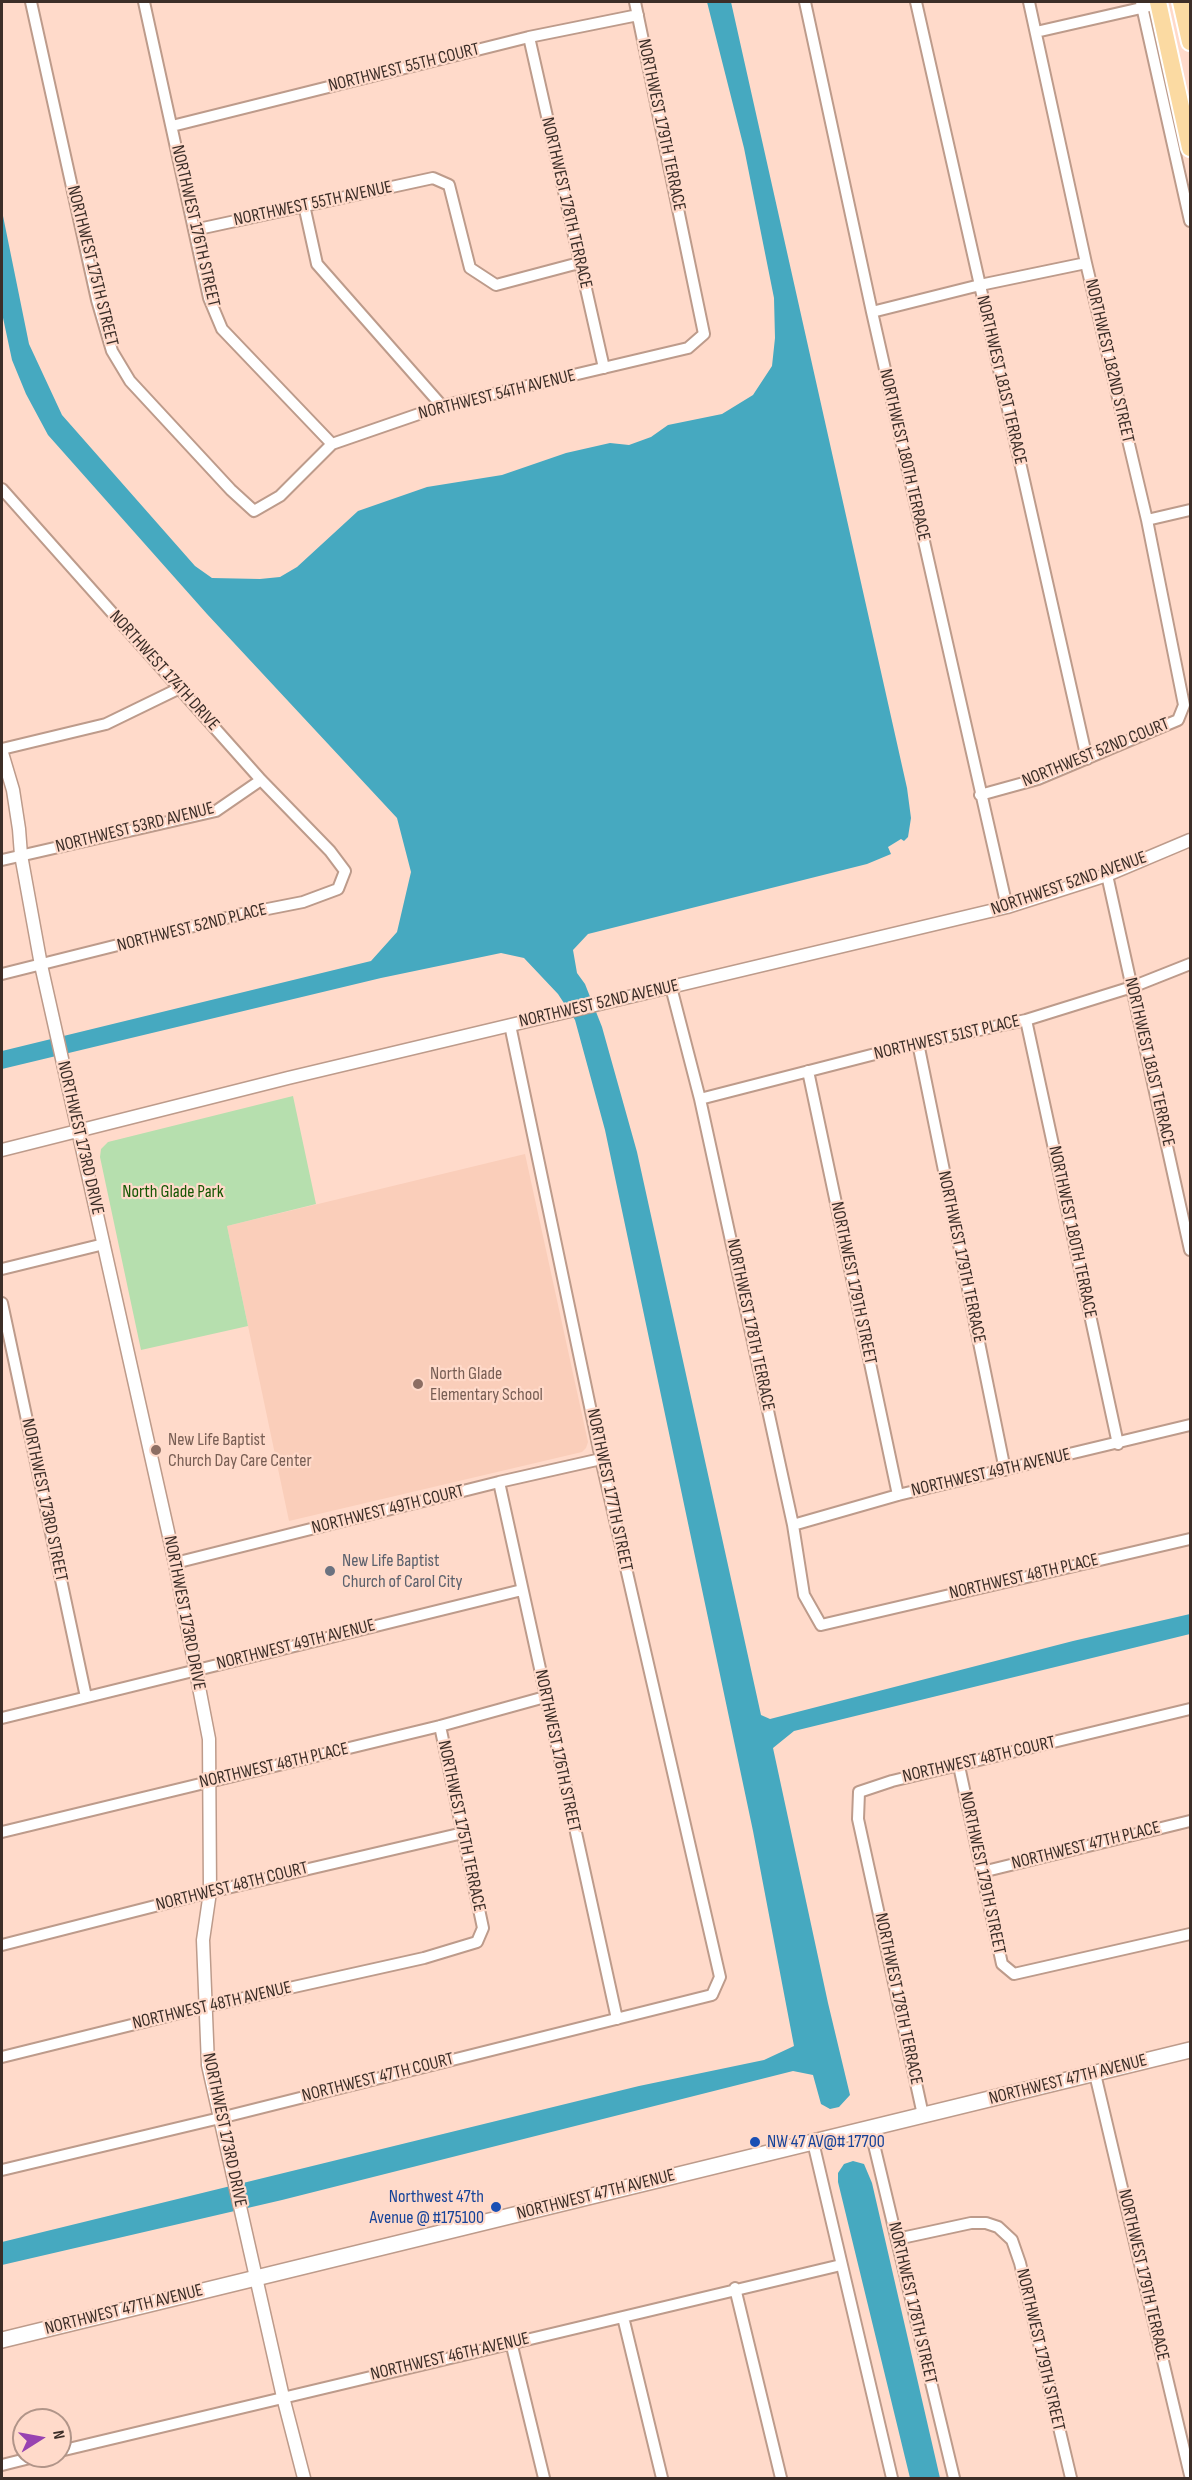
<!DOCTYPE html>
<html>
<head>
<meta charset="utf-8">
<style>
	body { margin:0 }
	#map { position:relative; width:1192px; height:2480px; overflow:hidden; background:#ffdaca; font-family:"Sofia Sans Condensed",sans-serif }
	canvas { display:block }
	.frame { position:absolute; inset:0; border:3px solid #3c2e28; pointer-events:none }
	.north { position:absolute; left:12px; top:2408px; width:60px; height:60px; box-sizing:border-box; background:#ffdaca; border:2px solid #b19589; border-radius:50%; rotate:79deg; font-size:16px; font-weight:700; line-height:24px; text-align:center; color:#3c2e28 }
	.north::after { content:''; display:block; margin:auto; width:21px; height:27px; background:#9843b1; clip-path:polygon(50% 0,100% 100%,50% 72%,0 100%) }
</style>
</head>
<body>
<div id="map">
<canvas width="1192" height="2480"></canvas>
<div class="frame"></div>
<div class="north">N</div>
</div>
<script>
const context = document.querySelector('canvas').getContext('2d');
context.lineJoin = 'round';
function paint(path, color) {
  context.fillStyle = color;
  context.fill(path, 'evenodd');
}
function toPath(rows) {
  const path = new Path2D();
  for (const r of rows) {
    path.moveTo(r[0], r[1]);
    for (let i = 2; i < r.length; i += 2) path.lineTo(r[i], r[i + 1]);
  }
  return path;
}
function trace(path, color, width, dash) {
  context.strokeStyle = color;
  context.lineWidth = width;
  context.lineCap = dash ? 'butt' : 'round';
  context.setLineDash(dash || []);
  context.stroke(path);
}
function write(font, color, halo, rows, align = 'center') {
  context.font = font + ' "Sofia Sans Condensed",sans-serif';
  context.lineWidth = 4.5;
  context.setLineDash([]);
  context.textBaseline = 'middle';
  context.strokeStyle = halo;
  context.fillStyle = color;
  for (const [text, x, y, turn = 0] of rows) {
    context.save();
    context.translate(x, y);
    context.rotate((+turn || 0) * Math.PI / 180);
    context.textAlign = isNaN(turn) ? turn : align;
    if (halo) context.strokeText(text, 0, 0);
    context.fillText(text, 0, 0);
    context.restore();
  }
}
const built = toPath([
	[525,1154,588,1442,586,1448,582,1452,289,1521,227,1226]
]);
const green = toPath([
	[293,1096,316,1204,227,1226,248,1326,141,1350,100,1157,101,1149,108,1142]
]);
const water = toPath([
	[707,2,731,2,907,788,911,818,908,837,904,841,901,839,888,847,891,854,867,864,588,934,573,950,577,973,585,984,602,1027,637,1152,761,1715,770,1719,1073,1641,1190,1614,1190,1634,794,1731,773,1748,828,2003,850,2095,839,2107,830,2109,821,2104,813,2075,793,2071,282,2200,2,2265,2,2242,639,2086,764,2060,794,2046,753,1831,605,1130,575,1020,558,994,524,958,501,953,381,978,2,1069,2,1051,371,961,397,932,411,872,397,818,207,614,48,435,26,394,12,360,2,313,2,211,29,344,62,415,195,566,212,578,260,579,280,577,297,567,358,511,427,487,502,475,566,453,610,443,629,445,651,437,668,425,722,414,753,395,772,366,775,338,774,298,744,148],
	[853,2161,864,2164,872,2183,940,2478,910,2478,838,2182,838,2173,844,2164]
]);
const minor = toPath([
	[31,2,97,300,112,351,130,381,231,490,254,511,280,496,332,444,442,406,688,348,704,334,635,2],
	[144,2,209,298,222,329,332,444],
	[805,2,872,312,1007,907],
	[916,2,1087,759],
	[1141,2,1190,221],
	[1036,32,1150,6],
	[529,37,604,368],
	[172,126,529,37,638,15],
	[304,205,317,264,442,406],
	[194,230,433,178,449,185,470,268,496,285,579,263],
	[872,312,980,285,1086,263],
	[2,489,261,780,330,851,345,871,338,889,303,902,242,914,2,974],
	[1147,520,1190,510],
	[2,749,106,724,180,688],
	[980,795,1038,779,1178,720,1184,705,1147,520,1086,263,1029,2],
	[2,860,216,811,261,780],
	[1107,875,1190,1250],
	[671,987,700,1099,793,1525,804,1595,821,1625,1190,1539],
	[1026,1020,1118,1444],
	[918,1043,1005,1470],
	[808,1071,898,1495],
	[700,1099,918,1043,1026,1020,1132,987,1190,964],
	[2,1269,104,1244],
	[2,1303,86,1697],
	[499,1482,617,2019],
	[793,1525,898,1495,1190,1425],
	[175,1563,499,1482,601,1459],
	[2,1718,522,1590],
	[959,1766,1002,1964,1014,1974,1190,1934],
	[2,1832,440,1726,545,1697],
	[982,1872,1190,1821],
	[2,1945,210,1892,463,1833],
	[2,2057,204,2007,424,1958,477,1942,483,1928,440,1726],
	[1095,2074,1190,2475],
	[923,2115,858,1819,859,1792,892,1781,1190,1709],
	[870,2128,954,2478],
	[813,2142,892,2478],
	[2,2170,220,2118,712,1995,720,1977,601,1459,510,1025],
	[897,2239,971,2223,986,2223,998,2227,1012,2240,1020,2263,1071,2478],
	[735,2288,781,2478],
	[623,2317,662,2478],
	[511,2342,544,2478],
	[60,2451,841,2265],
	[2,2465,38,2456]
]);
const tertiary = toPath([
	[2,753,13,790,19,829,21,855,41,965,175,1563,209,1739,210,1892,203,1940,208,2065,283,2397,304,2478],
	[2,1150,288,1078,1007,907,1107,875,1190,840]
]);
const secondary = toPath([
	[2,2340,1190,2050]
]);
const primary = toPath([
	[1158,2,1190,148],
	[1181,2,1190,42]
]);
const markers = [
	[418,1384,6,"#8d6e63"],
	[156,1450,6,"#8d6e63"],
	[330,1571,6,"#6b7280"],
	[755,2142,6,"#1a4fb4"],
	[496,2207,6,"#1a4fb4"]
];
const streetNames = [
	["NORTHWEST 55TH COURT",404,68,-14],
	["NORTHWEST 179TH TERRACE",661,125,78],
	["NORTHWEST 178TH TERRACE",566,203,77],
	["NORTHWEST 55TH AVENUE",313,204,-12],
	["NORTHWEST 176TH STREET",195,226,77],
	["NORTHWEST 175TH STREET",92,266,76],
	["NORTHWEST 182ND STREET",1109,361,77],
	["NORTHWEST 181ST TERRACE",1001,380,77],
	["NORTHWEST 54TH AVENUE",497,395,-14],
	["NORTHWEST 180TH TERRACE",904,455,77],
	["NORTHWEST 174TH DRIVE",164,671,48],
	["NORTHWEST 52ND COURT",1096,753,-22],
	["NORTHWEST 53RD AVENUE",135,828,-14],
	["NORTHWEST 52ND AVENUE",1069,884,-19],
	["NORTHWEST 52ND PLACE",192,928,-14],
	["NORTHWEST 52ND AVENUE",599,1004,-13],
	["NORTHWEST 51ST PLACE",947,1038,-13],
	["NORTHWEST 181ST TERRACE",1149,1062,77],
	["NORTHWEST 173RD DRIVE",80,1138,77],
	["NORTHWEST 180TH TERRACE",1072,1232,78],
	["NORTHWEST 179TH TERRACE",961,1257,78],
	["NORTHWEST 179TH STREET",853,1283,78],
	["NORTHWEST 178TH TERRACE",750,1325,78],
	["NORTHWEST 49TH AVENUE",991,1473,-13],
	["NORTHWEST 177TH STREET",609,1490,78],
	["NORTHWEST 173RD STREET",44,1500,78],
	["NORTHWEST 49TH COURT",388,1510,-14],
	["NORTHWEST 48TH PLACE",1024,1577,-13],
	["NORTHWEST 173RD DRIVE",184,1613,79],
	["NORTHWEST 49TH AVENUE",296,1645,-14],
	["NORTHWEST 176TH STREET",557,1751,78],
	["NORTHWEST 48TH COURT",979,1760,-13],
	["NORTHWEST 48TH PLACE",274,1766,-13],
	["NORTHWEST 175TH TERRACE",461,1826,78],
	["NORTHWEST 47TH PLACE",1086,1846,-14],
	["NORTHWEST 179TH STREET",982,1873,78],
	["NORTHWEST 48TH COURT",232,1887,-14],
	["NORTHWEST 178TH TERRACE",898,1999,78],
	["NORTHWEST 48TH AVENUE",212,2006,-13],
	["NORTHWEST 47TH COURT",378,2078,-14],
	["NORTHWEST 47TH AVENUE",1068,2080,-14],
	["NORTHWEST 173RD DRIVE",224,2130,78],
	["NORTHWEST 47TH AVENUE",596,2195,-14],
	["NORTHWEST 179TH TERRACE",1143,2275,77],
	["NORTHWEST 178TH STREET",912,2303,77],
	["NORTHWEST 47TH AVENUE",124,2310,-14],
	["NORTHWEST 179TH STREET",1040,2350,77],
	["NORTHWEST 46TH AVENUE",450,2357,-13]
];
const parkNames = [
	["North Glade Park",173,1192]
];
const educationNames = [
	["North Glade",430,1374],
	["Elementary School",430,1395],
	["New Life Baptist",168,1440],
	["Church Day Care Center",168,1461]
];
const worshipNames = [
	["New Life Baptist",342,1561],
	["Church of Carol City",342,1582]
];
const transitNames = [
	["NW 47 AV@# 17700",767,2142],
	["Northwest 47th",484,2197,"right"],
	["Avenue @ #175100",484,2218,"right"]
];
paint(built, '#faceba');
paint(green, '#b6dfae');
paint(water, '#46a9c0');
trace(minor, '#bd9b8b', 14);
trace(tertiary, '#bd9b8b', 15);
trace(secondary, '#bd9b8b', 18);
trace(primary, '#fff', 20);
trace(minor, '#fff', 10);
trace(tertiary, '#fff', 12);
trace(secondary, '#fff', 15);
trace(primary, '#fbdaa2', 16);
for (const [x, y, r, color] of markers) {
  const dot = new Path2D();
  dot.arc(x, y, r, 0, 2 * Math.PI);
  context.fillStyle = color;
  context.fill(dot);
  trace(dot, '#ffdaca', 2);
}
write('18px', '#3c2e28', '#ffdaca', streetNames);
write('18px', '#155603', '#ffdaca', parkNames);
write('18px', '#785e54', '#ffdaca', educationNames, 'left');
write('18px', '#5b616d', '#ffdaca', worshipNames, 'left');
write('18px', '#164399', '#ffdaca', transitNames, 'left');
</script>
</body>
</html>
